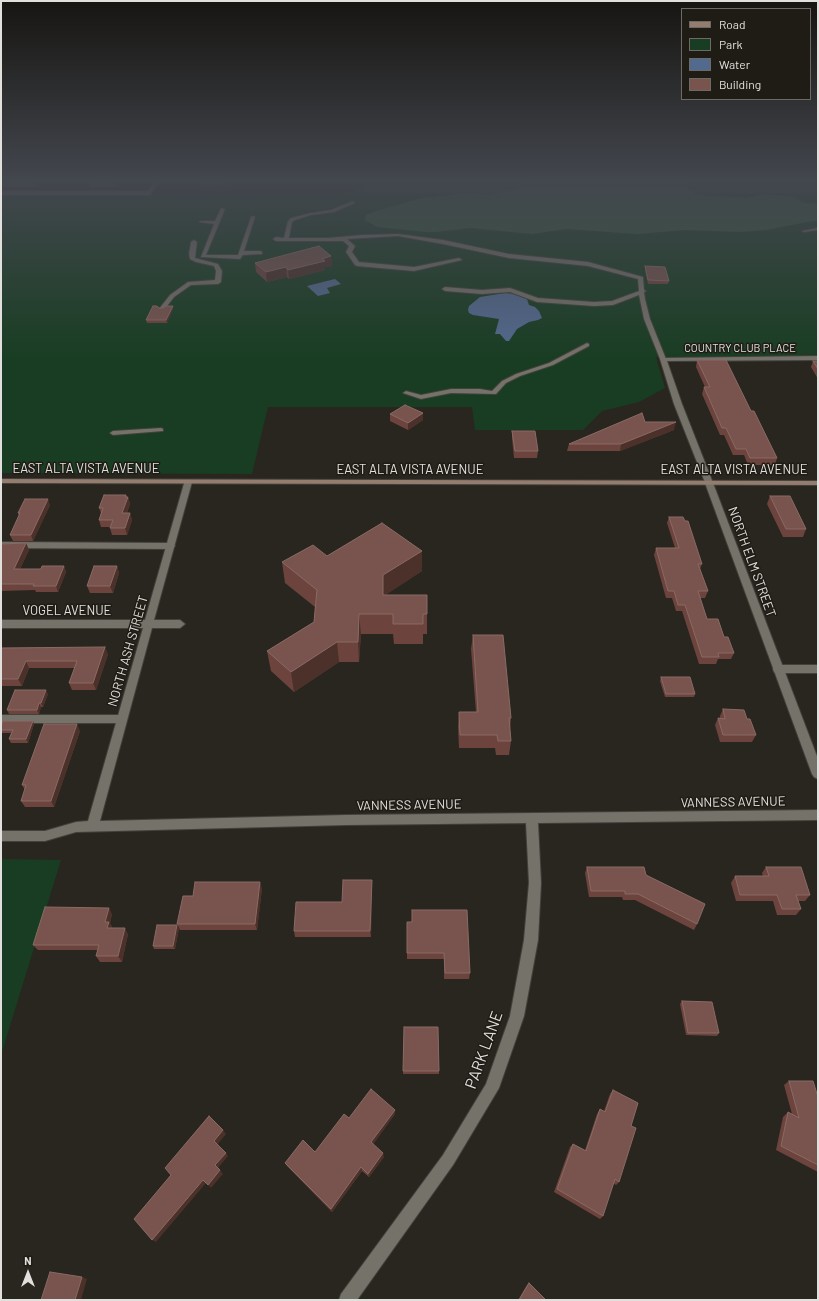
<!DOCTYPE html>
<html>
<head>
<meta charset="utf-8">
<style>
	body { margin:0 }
	#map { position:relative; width:819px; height:1301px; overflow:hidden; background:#292620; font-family:Barlow,sans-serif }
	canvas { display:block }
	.frame { position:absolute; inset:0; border:2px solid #e2e0dc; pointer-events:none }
	.legend { position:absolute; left:681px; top:8px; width:130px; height:92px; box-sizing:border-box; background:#1f1c16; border:1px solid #6d6a65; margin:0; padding:5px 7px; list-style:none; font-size:12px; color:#e2e0dc }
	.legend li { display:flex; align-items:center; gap:8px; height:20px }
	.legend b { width:20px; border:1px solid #6d6a65 }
	.north { position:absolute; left:8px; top:1253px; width:40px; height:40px; -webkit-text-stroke:3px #1f1c16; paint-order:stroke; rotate:0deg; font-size:11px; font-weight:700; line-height:16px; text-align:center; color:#e2e0dc }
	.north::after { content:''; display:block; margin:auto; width:14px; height:18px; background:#e2e0dc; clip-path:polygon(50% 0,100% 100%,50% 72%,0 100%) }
</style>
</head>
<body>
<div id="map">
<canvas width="819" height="1301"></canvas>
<div class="frame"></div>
<ul class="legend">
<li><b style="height:5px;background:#947c6e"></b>Road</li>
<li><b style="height:11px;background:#183d22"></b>Park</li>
<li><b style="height:11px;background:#536a8f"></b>Water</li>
<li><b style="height:11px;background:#79544e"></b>Building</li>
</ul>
<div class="north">N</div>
</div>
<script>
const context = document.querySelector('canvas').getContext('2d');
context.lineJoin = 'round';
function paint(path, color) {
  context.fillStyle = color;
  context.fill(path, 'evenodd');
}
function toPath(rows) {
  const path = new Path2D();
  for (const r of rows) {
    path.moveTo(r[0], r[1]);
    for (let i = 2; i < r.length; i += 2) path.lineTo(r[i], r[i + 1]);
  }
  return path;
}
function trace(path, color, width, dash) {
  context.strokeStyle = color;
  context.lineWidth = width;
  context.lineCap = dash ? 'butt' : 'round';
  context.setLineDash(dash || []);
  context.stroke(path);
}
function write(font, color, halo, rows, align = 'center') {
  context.font = font + ' Barlow,sans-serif';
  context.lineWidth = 3;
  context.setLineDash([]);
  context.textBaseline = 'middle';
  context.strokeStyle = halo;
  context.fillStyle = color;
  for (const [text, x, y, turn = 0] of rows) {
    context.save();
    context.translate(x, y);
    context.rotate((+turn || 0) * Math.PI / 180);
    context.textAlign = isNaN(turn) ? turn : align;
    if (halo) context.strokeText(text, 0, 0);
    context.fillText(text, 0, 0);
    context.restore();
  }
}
const green = toPath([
	[380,180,818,180,818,356,656,357,665,388,639,402,602,411,583,430,475,430,472,407,268,407,252,474,1,473,1,196,347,194],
	[1,859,61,860,1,1055]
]);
const forest = toPath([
	[526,180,562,180,596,182,629,180,680,180,689,182,686,187,688,190,697,194,713,196,747,198,762,194,788,196,796,198,803,203,818,204,818,221,812,221,766,230,741,232,685,230,637,234,566,229,532,234,470,228,436,232,426,232,377,227,365,220,366,215,376,211,422,198,467,193,488,195,520,189,518,184]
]);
const water = toPath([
	[335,279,341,284,327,288,330,293,318,296,307,286],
	[505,293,517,294,527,299,529,305,535,307,539,311,542,318,538,320,529,322,517,329,509,341,506,341,500,334,495,334,499,319,473,315,469,313,468,310,469,306,480,297]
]);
const service = toPath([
	[353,201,355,203,334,212,311,215,295,220,292,222,289,238,328,238,361,235,398,234,443,240,509,254,588,262,643,277,644,290,646,291,644,292,645,299,650,319,666,359,663,361,660,359,644,319,639,295,613,305,594,306,537,302,510,292,482,294,445,291,442,289,445,287,482,290,510,288,538,298,594,302,612,301,639,291,638,279,588,266,509,258,443,244,398,236,347,239,355,246,352,252,359,262,414,267,459,258,462,260,414,271,357,266,355,265,346,252,349,246,343,241,276,241,273,239,276,237,284,238,288,221,291,218,311,213,331,210,353,201],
	[221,208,225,209,206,255,238,255,251,217,253,216,255,217,244,251,260,251,262,252,262,254,243,255,240,259,201,257,214,224,199,222,201,221,215,221,221,208],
	[818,228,818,230,804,232,802,231,818,228],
	[194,240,197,242,195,258,218,264,222,271,221,282,218,284,191,285,174,297,164,310,160,310,159,309,170,295,188,282,215,280,216,271,214,266,196,262,190,259,189,254,191,242,194,240],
	[587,343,589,344,589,346,553,365,520,376,506,383,496,394,451,393,421,399,403,393,406,391,421,395,451,389,480,389,492,391,502,381,516,374,549,363,587,343],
	[161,428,163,429,163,431,113,435,110,433,113,431,161,428],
	[1,542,171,543,175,546,171,549,1,548,1,542],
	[1,715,122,715,125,716,127,719,125,722,122,723,1,723,1,715]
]);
const minor = toPath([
	[156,180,160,180,150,195,1,195,1,191,148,191,156,180],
	[818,356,818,360,667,361,682,404,713,483,709,485,706,485,674,404,660,359,661,358,818,356],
	[185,480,188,480,192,482,154,620,180,620,185,624,180,628,152,628,100,821,346,815,818,810,818,820,538,823,541,883,538,940,524,1016,499,1088,453,1165,357,1300,339,1300,341,1294,443,1155,486,1084,510,1016,524,940,529,883,526,823,346,825,76,832,45,841,1,841,1,831,45,831,76,822,88,821,143,628,1,628,1,620,145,620,185,480],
	[778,665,818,665,818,673,778,673,774,672,773,669,774,666,778,665]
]);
const tertiary = toPath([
	[706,481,709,481,713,483,818,759,818,779,814,777,812,774,705,483,706,481]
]);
const secondary = toPath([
	[1,479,818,481,818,485,1,483,1,479]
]);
const wall = toPath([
	[1,180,42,180,36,187,1,187],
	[91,180,120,180,116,187,90,187,89,182],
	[198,180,230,180,227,185,199,184],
	[331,256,332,266,325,267,325,270,289,279,287,277,267,282,256,272,255,263],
	[645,266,669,281,668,284,648,284,645,270],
	[159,308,173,309,167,323,147,323,146,320],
	[697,360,751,411,777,458,775,465,748,465,744,455,733,455,724,435,720,435,702,394,704,387,705,387,696,367],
	[813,361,818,361,818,379,811,367],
	[423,413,423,420,408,430,390,421,390,414],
	[645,422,674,430,620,451,567,451,569,444],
	[512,431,538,451,537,458,514,458,512,438],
	[126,495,127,497,128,497,130,504,127,513,130,513,132,520,127,535,112,535,110,528,110,527,101,527,99,520,101,513,99,508],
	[770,496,806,529,803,537,783,537,767,504],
	[50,505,33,541,13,541,10,535,19,516,18,513],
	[669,517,702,564,700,569,708,591,705,598,700,598,707,619,724,637,734,653,731,659,718,659,716,664,699,664,682,611,676,611,672,598,666,598,654,555,656,548,675,548,667,523],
	[26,543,29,550,20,569,41,569,64,566,66,572,58,592,36,592,35,590,1,591,1,544],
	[327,556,422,571,385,595,427,614,427,634,423,634,423,644,394,644,393,634,361,634,359,662,339,662,294,692,271,671,267,651,314,622,315,607,285,583,282,562],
	[117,566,119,573,113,593,90,593,87,586],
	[473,635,511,718,510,729,511,741,509,755,496,755,495,748,459,748,458,726,459,712,476,712,471,649],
	[1,648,108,654,96,690,72,690,69,683,75,668,29,668,22,686,1,686],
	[661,677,695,694,694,697,665,697,660,681],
	[48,694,43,707,41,707,39,714,9,714,7,710],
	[723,709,747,719,756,735,752,742,720,742,715,725,718,718,720,718,720,716],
	[34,724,28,743,11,743,9,739,11,733,1,733,1,725],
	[80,731,54,807,25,807,21,801,25,790,22,785],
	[587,867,646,875,697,924,694,930,635,900,623,900,622,897,589,897,585,873],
	[766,867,810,895,805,901,798,901,801,909,796,915,777,915,773,901,736,901,731,883,735,876,763,876,762,873],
	[372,880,372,886,371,937,295,937,294,931,342,902],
	[262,888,257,930,180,930,177,924],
	[112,914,110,923,112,927,112,928,128,934,122,962,100,962,96,956,98,950,38,950,33,945],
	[407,922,470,973,469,979,444,979,444,959,407,959],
	[179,928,175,949,154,949,153,946],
	[682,1001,719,1033,717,1036,686,1035,680,1004],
	[404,1027,439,1071,439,1074,403,1074],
	[789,1081,818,1097,818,1172,776,1150,783,1117,788,1112,792,1114,784,1085],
	[613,1090,631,1126,619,1182,616,1185,613,1183,603,1216,600,1219,554,1192,570,1147,573,1144,585,1150,597,1114,600,1109,604,1111,610,1094],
	[395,1114,373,1144,384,1157,369,1177,362,1171,332,1212,287,1166,285,1163,315,1152,349,1118],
	[529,1283,546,1300,518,1300,527,1285]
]);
const shadedWall = toPath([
	[36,180,42,180,36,187,34,182],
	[116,180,120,180,116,187,114,182],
	[227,180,230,180,227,185],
	[331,256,332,266,325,267,325,270,289,279,288,270,322,259],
	[286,267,287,277,267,282,266,272],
	[173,306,173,309,167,323,166,320],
	[423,413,423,420,408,430,408,423],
	[676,422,674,430,620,451,621,444],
	[126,495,127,499,128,497,130,504,124,520,122,513],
	[48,499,50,505,33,541,31,535],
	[130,513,132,520,127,535,125,528],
	[26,543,29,550,17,575,14,569],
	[422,551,422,571,384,596,383,616,383,575],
	[64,566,66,572,58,592,56,586],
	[117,566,119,573,113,593,110,586],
	[359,614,361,634,359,662,358,642],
	[337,642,339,662,294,692,291,672],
	[105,647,108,654,96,690,93,683],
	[26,661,29,668,22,686,18,679],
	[46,690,48,694,43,707,41,703],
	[39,703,41,707,39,714,37,710],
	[33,721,34,724,28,743,26,739],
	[77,724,80,731,54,807,51,801],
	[372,880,372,886,371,937,370,931],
	[260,882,262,888,257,930,255,924],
	[109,908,112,914,110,923,112,927,111,934,107,928,105,922],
	[177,925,179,928,175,949,173,946],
	[125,928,128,934,122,962,118,956],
	[395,1110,395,1114,372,1146,371,1142],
	[223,1130,226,1134,217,1145,214,1141],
	[226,1153,228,1156,218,1168,215,1165],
	[383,1153,384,1157,369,1177,368,1174],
	[361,1167,362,1171,332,1212,331,1209],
	[220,1170,223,1174,211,1188,208,1185],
	[203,1180,206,1183,156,1242,152,1240],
	[82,1277,87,1279,81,1300,75,1300]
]);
const building = toPath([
	[1,180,36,180,34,182,1,181,1,180],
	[91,180,116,180,114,182,89,182,91,180],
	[319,246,331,256,322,259,325,261,288,270,286,267,266,272,255,263,319,246],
	[645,266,665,267,669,281,648,280,645,266],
	[153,306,157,306,159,308,163,308,166,306,173,306,166,320,146,320,153,306],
	[697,360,726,360,751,411,754,411,777,458,750,458,746,449,736,449,726,428,722,428,704,387,710,387,697,360],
	[813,361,818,361,818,369,813,361],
	[405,405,423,413,408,423,390,414,405,405],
	[642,413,645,422,676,422,621,444,569,444,642,413],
	[512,431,535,431,538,451,515,451,512,431],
	[104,495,126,495,125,497,128,497,122,513,130,513,125,528,110,528,113,520,99,520,103,508,99,508,104,495],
	[770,496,790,496,806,529,786,529,770,496],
	[25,499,48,499,31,535,10,535,20,513,18,513,25,499],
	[669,517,683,517,685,521,688,521,702,564,698,564,708,591,698,591,707,619,718,619,724,637,728,637,734,653,718,653,719,657,702,657,685,605,678,605,674,591,668,591,656,548,679,548,669,517],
	[382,523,422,551,383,575,383,595,427,595,427,614,423,614,423,624,393,624,393,614,359,614,358,642,337,642,291,672,267,651,314,622,317,590,282,562,313,545,327,556,382,523],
	[26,543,14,569,41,569,42,566,64,566,56,586,33,586,34,584,1,584,1,544,26,543],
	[94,566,117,566,110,586,87,586,94,566],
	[473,635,503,635,511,718,509,718,511,741,498,741,497,735,460,735,459,712,478,712,473,635],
	[105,647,93,683,69,683,77,661,26,661,18,679,1,679,1,648,105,647],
	[661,677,690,677,695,694,666,694,661,677],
	[15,690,46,690,41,703,39,703,37,710,7,710,15,690],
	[723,709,744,710,747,719,750,719,756,735,723,735,718,718,725,719,723,709],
	[3,721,33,721,26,739,9,739,13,730,1,730,1,725,3,721],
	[44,724,77,724,51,801,21,801,26,785,22,785,44,724],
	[587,867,644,867,646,875,705,904,697,924,638,894,625,894,625,891,591,891,587,867],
	[766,867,801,867,810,895,796,895,801,909,782,909,777,895,740,895,735,876,769,876,766,867],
	[343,880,372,880,370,931,294,931,296,902,342,902,343,880],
	[195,882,260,882,255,924,177,924,183,896,193,896,195,882],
	[45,907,109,908,105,922,109,922,107,928,125,928,118,956,96,956,99,945,33,945,45,907],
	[412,910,467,910,470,973,445,973,444,953,407,953,407,922,412,922,412,910],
	[157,925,177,925,173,946,153,946,157,925],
	[682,1001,712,1002,719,1033,688,1033,682,1001],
	[404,1027,438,1027,439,1071,403,1071,404,1027],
	[789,1081,813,1081,818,1097,818,1165,781,1146,788,1112,799,1118,789,1081],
	[371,1089,395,1110,371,1142,383,1153,368,1174,361,1167,331,1209,285,1163,303,1140,315,1152,344,1114,349,1118,371,1089],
	[613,1090,638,1103,631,1126,636,1128,619,1182,615,1179,603,1216,557,1189,573,1144,586,1151,600,1109,605,1112,613,1090],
	[209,1116,223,1130,214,1141,226,1153,215,1165,220,1170,208,1185,203,1180,152,1240,134,1219,171,1175,165,1168,209,1116],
	[50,1272,82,1277,75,1300,41,1300,50,1272],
	[529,1283,546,1300,519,1300,529,1283]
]);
const farStreetnames = [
	["COUNTRY CLUB PLACE",740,348]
];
const streetNames = [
	["EAST ALTA VISTA AVENUE",86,469],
	["EAST ALTA VISTA AVENUE",410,470],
	["EAST ALTA VISTA AVENUE",734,470],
	["NORTH ELM STREET",752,562,70],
	["VOGEL AVENUE",67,611],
	["NORTH ASH STREET",128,651,-74],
	["VANNESS AVENUE",733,802,-1],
	["VANNESS AVENUE",409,805,-1]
];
const nearStreetnames = [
	["PARK LANE",484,1050,-70]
];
paint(green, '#183d22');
paint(forest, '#33593b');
paint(water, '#536a8f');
trace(service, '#43413c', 2);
trace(minor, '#43413c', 2);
trace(tertiary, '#43413c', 2);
trace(secondary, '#43413c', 2);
paint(service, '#75726a');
paint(minor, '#75726a');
paint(tertiary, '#75726a');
paint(secondary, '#947c6e');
paint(wall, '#6d433d');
paint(shadedWall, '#4c302a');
paint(building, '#79544e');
trace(building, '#8a6a64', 1);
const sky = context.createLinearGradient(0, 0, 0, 362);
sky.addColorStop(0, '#171512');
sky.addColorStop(0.5, '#43474e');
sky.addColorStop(1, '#43474e00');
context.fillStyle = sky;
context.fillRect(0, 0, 819, 362);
write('11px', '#e2e0dc', '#1f1c16', farStreetnames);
write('13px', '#e2e0dc', '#1f1c16', streetNames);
write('16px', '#e2e0dc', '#1f1c16', nearStreetnames);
</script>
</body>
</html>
